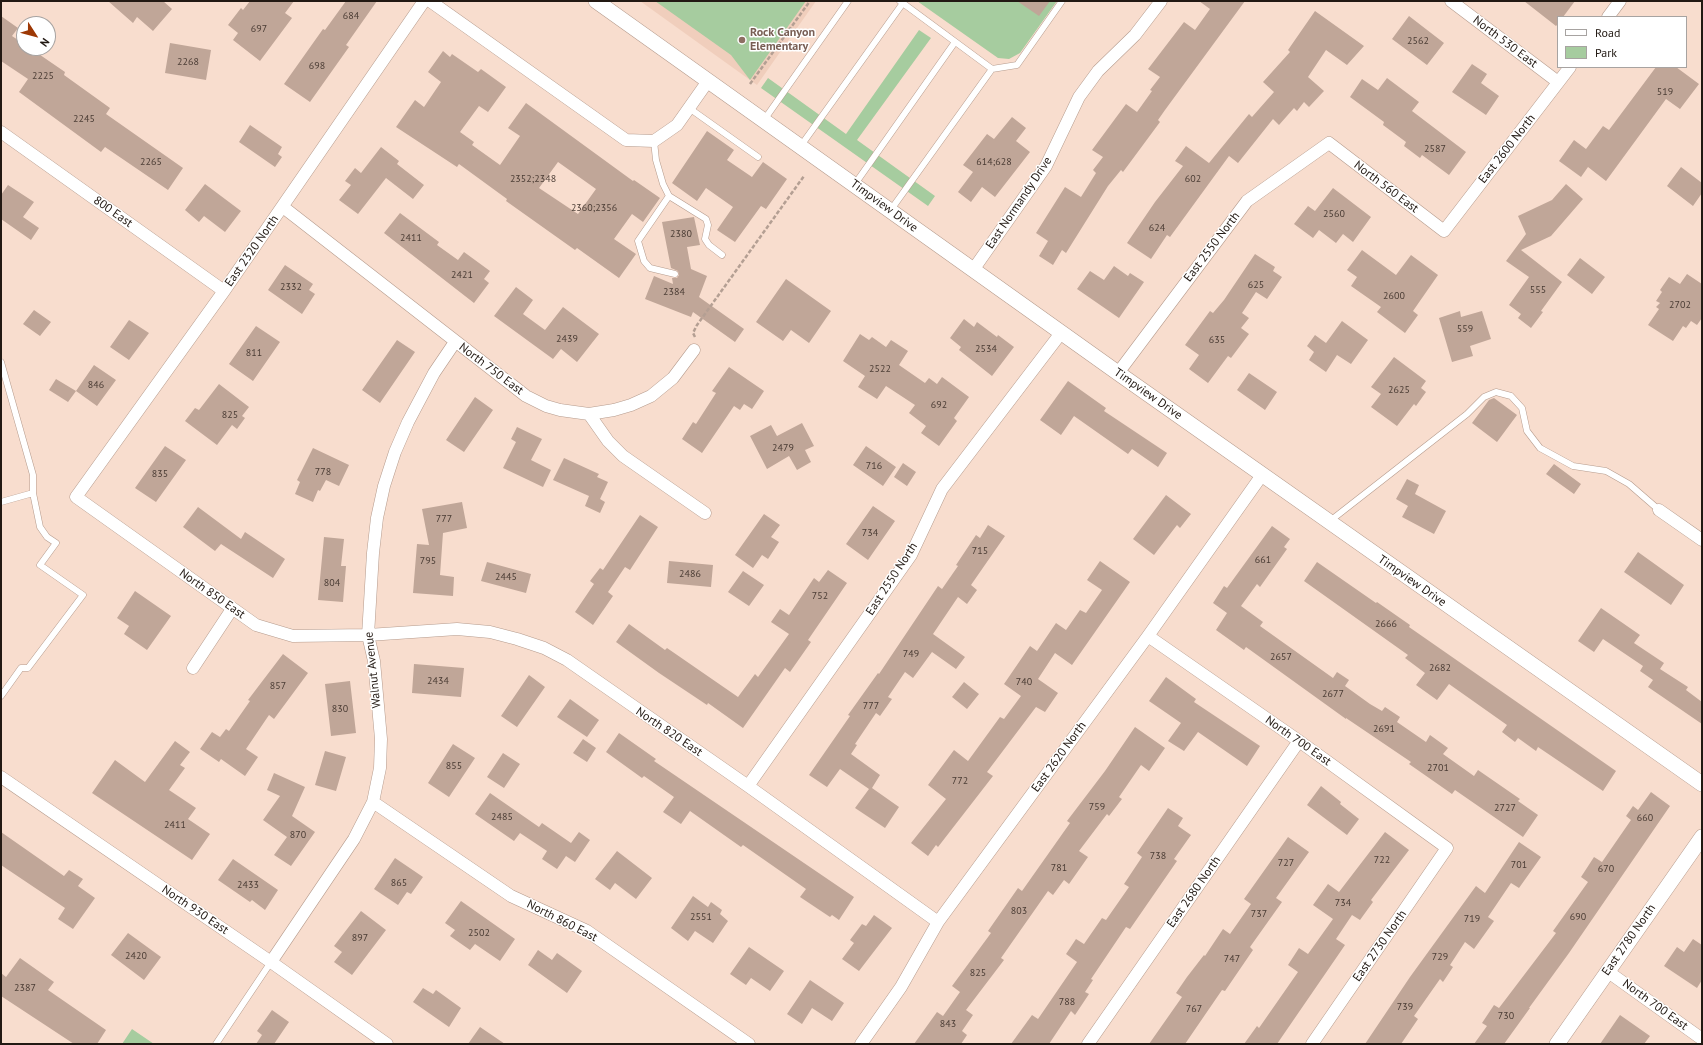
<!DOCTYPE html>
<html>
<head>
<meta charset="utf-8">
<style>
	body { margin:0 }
	#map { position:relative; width:1703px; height:1045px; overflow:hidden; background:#f8ddce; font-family:"PT Sans",sans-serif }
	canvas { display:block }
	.frame { position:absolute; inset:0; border:2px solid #221913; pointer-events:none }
	.legend { position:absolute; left:1557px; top:16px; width:130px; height:52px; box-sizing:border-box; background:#fff; border:1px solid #a7a3a1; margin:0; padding:5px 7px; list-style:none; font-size:12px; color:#221913 }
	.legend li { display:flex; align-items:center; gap:8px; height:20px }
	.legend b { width:20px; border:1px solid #a7a3a1 }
	.north { position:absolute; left:16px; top:16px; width:40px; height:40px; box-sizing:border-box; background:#fff; border:1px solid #a7a3a1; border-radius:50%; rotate:126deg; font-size:11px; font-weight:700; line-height:16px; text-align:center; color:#221913 }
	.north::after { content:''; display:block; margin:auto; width:14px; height:18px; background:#9d3805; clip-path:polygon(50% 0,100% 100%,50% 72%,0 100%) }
</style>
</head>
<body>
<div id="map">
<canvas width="1703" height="1045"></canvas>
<div class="frame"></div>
<ul class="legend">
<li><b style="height:5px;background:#fff"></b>Road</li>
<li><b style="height:11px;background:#a6cc9f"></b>Park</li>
</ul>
<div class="north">N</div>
</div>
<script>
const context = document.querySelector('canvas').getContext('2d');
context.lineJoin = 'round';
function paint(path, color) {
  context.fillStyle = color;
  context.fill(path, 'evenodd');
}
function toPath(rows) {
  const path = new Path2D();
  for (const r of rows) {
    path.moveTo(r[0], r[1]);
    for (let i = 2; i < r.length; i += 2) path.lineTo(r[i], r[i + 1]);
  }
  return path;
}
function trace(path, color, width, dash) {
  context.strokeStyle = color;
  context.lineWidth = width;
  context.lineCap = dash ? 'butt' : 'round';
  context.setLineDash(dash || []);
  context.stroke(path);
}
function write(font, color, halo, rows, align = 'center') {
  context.font = font + ' "PT Sans",sans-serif';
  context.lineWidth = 3;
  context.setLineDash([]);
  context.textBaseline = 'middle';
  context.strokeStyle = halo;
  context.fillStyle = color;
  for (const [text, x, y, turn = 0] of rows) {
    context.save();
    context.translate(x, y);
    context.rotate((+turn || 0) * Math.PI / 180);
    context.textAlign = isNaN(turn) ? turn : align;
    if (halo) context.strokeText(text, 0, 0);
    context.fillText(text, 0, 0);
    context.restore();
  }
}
const built = toPath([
	[640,1,816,1,757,85]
]);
const green = toPath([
	[655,1,806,1,750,80,731,55],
	[917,1,1057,1,1020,53,1009,59,998,58],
	[919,30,931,38,857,140,935,196,928,206,761,88,768,78,846,134],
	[132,1029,154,1044,122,1044]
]);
const building = toPath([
	[108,1,163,1,172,9,153,31,137,17,133,23],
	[250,1,294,1,285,13,292,18,260,61,233,40,238,33,228,25,241,8,243,10],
	[346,1,377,1,346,45,349,47,310,102,284,84,323,29,325,30],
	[1017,1,1050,1,1039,16],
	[1199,1,1245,1,1165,110,1158,120,1160,122,1123,172,1121,170,1108,186,1066,253,1062,250,1053,265,1039,256,1048,241,1036,233,1065,187,1081,197,1096,173,1093,170,1103,157,1092,150,1126,104,1137,112,1152,91,1150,90,1160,77,1148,69,1184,22,1195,30,1210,9],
	[1524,1,1575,1,1563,17,1558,17,1558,24,1556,26],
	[1315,11,1364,46,1347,65,1326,50,1308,77,1324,91,1309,107,1304,102,1297,111,1294,108,1279,125,1273,119,1238,163,1229,156,1170,237,1167,235,1151,259,1127,243,1155,202,1183,166,1175,161,1186,146,1209,163,1249,114,1252,117,1274,92,1263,82,1290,52,1288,50],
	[1,16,18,28,12,36,24,44,24,48,30,48,65,72,64,75,110,108,106,114,183,168,168,190,105,147,101,152,19,92,28,79,1,61],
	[1409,16,1444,43,1427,65,1392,39],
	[170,43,211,50,206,80,165,73],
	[443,51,450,57,452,54,478,72,481,69,506,87,488,112,479,106,460,132,474,142,472,145,500,165,520,136,508,128,526,103,633,181,634,180,660,198,643,222,632,214,614,239,636,254,619,278,577,248,575,250,506,201,507,199,459,164,457,167,396,127,415,100,424,107,441,82,428,72],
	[558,162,596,189,578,214,539,188],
	[1472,64,1487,74,1481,83,1499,96,1486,115,1452,92],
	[1656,67,1676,67,1699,84,1680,109,1666,99,1606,181,1588,167,1581,177,1559,161,1574,140,1586,149,1603,126,1609,130],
	[1387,78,1419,102,1412,111,1466,152,1449,175,1422,155,1420,158,1404,146,1406,142,1383,125,1384,122,1350,97,1362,79,1378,90],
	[1012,117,1026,128,1016,141,1030,152,995,197,982,187,971,202,958,192,973,172,963,165,987,134,994,139],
	[250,125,282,147,278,154,282,157,275,167,239,142],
	[707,131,734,150,727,160,752,177,763,162,787,179,766,209,761,206,735,242,717,230,733,207,706,188,697,201,672,183],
	[381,147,399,161,397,164,424,185,413,199,386,178,358,214,339,200,351,185,345,181,355,168,361,173],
	[1681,167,1702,183,1702,193,1693,206,1667,186],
	[205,184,241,211,225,232,204,216,199,222,185,210],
	[1566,184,1583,199,1551,236,1521,250,1562,282,1541,311,1543,312,1531,328,1518,318,1521,314,1509,305,1529,277,1506,261,1526,234,1518,216,1552,200],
	[8,185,34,202,23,217,39,228,31,240,1,219,1,195],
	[1333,188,1371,217,1353,242,1343,234,1336,243,1319,230,1313,238,1294,224,1308,206,1315,211],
	[400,213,439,242,437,245,458,260,464,252,490,271,484,279,489,283,474,303,384,233],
	[694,217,700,245,687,247,691,269,707,276,699,297,744,329,735,342,693,312,691,317,645,299,654,276,673,284,672,278,677,278,679,275,678,271,671,268,662,222],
	[1362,250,1396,275,1411,255,1438,275,1413,311,1418,315,1405,333,1377,312,1381,307,1351,286,1357,277,1347,270],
	[1255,254,1275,267,1273,271,1282,277,1267,299,1256,292,1242,313,1249,318,1241,328,1249,334,1231,358,1228,356,1208,383,1189,369,1199,355,1185,345,1210,311,1213,313,1224,300],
	[1580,258,1605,277,1592,294,1567,275],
	[285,265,313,284,309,290,315,294,302,314,268,290],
	[1114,266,1128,276,1130,273,1144,282,1119,318,1077,289,1090,271,1104,280],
	[1687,274,1702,284,1702,318,1697,325,1691,321,1686,328,1683,326,1673,341,1648,325,1659,309,1656,307,1660,303,1656,301,1662,292,1660,290,1669,277,1680,284],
	[786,279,831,311,809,343,791,330,783,341,756,322],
	[516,287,533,300,523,314,545,330,563,307,599,334,577,362,561,349,553,359,494,316],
	[34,310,51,322,40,336,23,324],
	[1460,311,1461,317,1482,311,1491,339,1470,346,1473,356,1452,362,1439,318],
	[964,319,974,327,977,322,997,337,998,335,1014,347,992,376,959,350,961,347,950,338],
	[129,320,149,333,129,360,110,347],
	[1342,321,1368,340,1351,364,1337,355,1326,372,1309,360,1314,352,1307,346,1315,335,1326,343],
	[256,326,280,342,253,381,229,364],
	[860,334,869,340,872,337,886,347,891,340,908,351,899,365,925,383,929,378,937,384,942,377,969,397,954,418,957,421,939,446,921,433,926,426,909,413,915,405,886,386,877,399,858,387,865,376,843,361],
	[397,340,415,352,380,403,362,390],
	[1394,357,1426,381,1421,388,1426,392,1416,406,1414,404,1397,426,1371,407,1381,394,1371,387],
	[94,365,116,380,97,406,76,391],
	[729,367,764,391,752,409,744,404,740,410,734,406,702,453,682,439,693,422,696,424,716,393,712,391],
	[1249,373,1277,392,1265,410,1237,390],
	[56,379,76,391,68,402,49,390],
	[1068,381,1106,408,1104,411,1167,453,1158,467,1132,449,1128,454,1074,416,1061,435,1040,420],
	[219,384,249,407,242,416,245,418,237,429,232,425,217,445,185,421,195,408,199,410],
	[475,397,493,410,464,452,446,440],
	[1494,398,1517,415,1497,442,1472,423,1489,400],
	[802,423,814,446,805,450,811,462,797,470,789,456,767,469,750,436,771,425,777,436],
	[517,427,542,439,531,460,551,470,543,487,503,468,516,442,511,439],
	[165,446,186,460,156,502,135,488],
	[866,446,896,467,883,486,853,465],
	[313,448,349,465,339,486,326,480,320,491,318,490,313,502,295,494,300,482,297,480],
	[564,458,599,474,597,477,608,482,600,499,605,502,600,513,585,506,589,496,553,480],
	[903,463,916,472,907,486,894,477],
	[1554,464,1581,484,1574,494,1546,474],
	[1407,479,1419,485,1415,494,1446,511,1434,534,1402,517,1408,506,1396,499],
	[1166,495,1191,514,1180,528,1177,525,1154,555,1133,539],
	[462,502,467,528,443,533,440,575,454,577,453,596,413,593,417,544,429,545,422,509],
	[873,506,895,521,868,560,846,544],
	[198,507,241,539,245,532,285,559,273,578,221,544,215,551,183,527],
	[764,514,780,525,771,537,779,542,768,559,762,555,753,568,735,555],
	[640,515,658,527,630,570,625,567,608,592,613,596,593,625,575,612,594,584,590,581,600,568,603,570],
	[988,525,1005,536,971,585,977,590,967,604,958,597,933,634,965,657,956,669,932,652,913,678,905,672,888,697,892,699,880,716,876,713,855,744,857,745,851,754,880,775,872,788,899,807,885,828,855,808,869,789,840,769,827,787,809,775,850,716,848,715,878,673,879,674,938,586,942,589,958,566,956,565,976,535,980,538],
	[1272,526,1290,539,1284,547,1287,549,1260,587,1257,584,1241,606,1263,622,1260,626,1333,678,1337,672,1349,680,1345,686,1370,704,1382,711,1385,707,1400,717,1397,722,1426,742,1430,735,1448,748,1443,754,1474,776,1478,770,1520,799,1518,801,1538,815,1523,837,1455,790,1452,794,1409,764,1411,762,1346,718,1346,719,1246,647,1244,650,1216,630,1227,613,1213,603,1224,586,1227,588],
	[324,537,344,539,341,566,346,566,343,602,318,600],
	[1638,552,1684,585,1671,605,1624,572],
	[669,561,713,565,711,587,667,583],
	[1100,561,1130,582,1072,665,1055,653,1038,679,1058,693,1045,712,1036,707,987,772,993,776,938,847,936,845,928,856,911,843,946,799,928,785,954,750,968,761,1000,717,1004,719,1021,696,1004,684,1030,646,1037,651,1056,623,1066,630,1080,610,1086,613,1102,590,1087,580],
	[487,562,531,574,526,593,481,581],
	[1317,562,1376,603,1377,602,1410,625,1409,627,1616,771,1603,791,1538,747,1536,751,1518,738,1515,742,1502,732,1507,725,1449,684,1437,700,1416,685,1425,673,1405,658,1408,655,1304,581],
	[828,570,847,583,808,640,811,642,790,672,785,668,743,728,708,703,707,705,659,673,616,642,629,624,665,650,667,648,738,697,755,674,758,677,789,634,771,622,780,609,789,615,814,578,819,582],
	[743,571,764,585,749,606,728,592],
	[135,591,171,616,147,650,124,634,129,626,117,618],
	[1601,608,1640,635,1634,643,1664,663,1660,669,1688,687,1686,690,1702,702,1702,724,1648,687,1653,680,1640,671,1643,666,1603,639,1594,652,1578,641],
	[283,654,308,673,274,719,269,715,246,749,258,757,245,776,221,759,219,762,200,749,212,732,220,737,226,729,229,731,250,701,248,700],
	[414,664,464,668,461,697,412,693],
	[529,675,545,687,517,727,501,716],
	[1166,677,1196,699,1194,702,1260,746,1247,766,1198,732,1184,751,1168,741,1181,723,1149,701],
	[350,681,356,733,331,736,325,684],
	[964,682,979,694,967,709,952,697],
	[570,699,599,720,587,737,557,717],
	[1135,727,1165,748,1149,771,1141,765,1119,797,1122,799,1109,816,1107,814,1079,851,1088,857,1069,884,1064,880,1053,895,1048,891,1001,958,1004,960,966,1010,973,1015,962,1031,967,1035,961,1044,914,1044,937,1012,943,1016,960,992,952,986,991,933,988,931,1018,888,1022,891,1070,823,1067,821,1105,771],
	[619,733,656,759,654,761,854,897,839,920,832,915,830,917,800,897,806,889,743,845,741,847,690,811,681,824,663,812,674,797,644,776,642,778,606,752],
	[583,739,596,748,587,762,573,753],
	[175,741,190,752,180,765,185,768,169,790,196,808,188,819,210,834,192,860,92,793,115,760,145,782],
	[453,744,475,758,449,797,428,783],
	[325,751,346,757,336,791,315,785],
	[503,753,520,764,504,788,487,777],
	[274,773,305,787,292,816,315,832,291,866,274,855,287,837,263,820,280,796,267,790],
	[1321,786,1341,802,1340,804,1359,819,1347,835,1307,805],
	[1651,792,1670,806,1569,953,1529,1008,1530,1008,1504,1044,1474,1044,1487,1026,1482,1023,1494,1005,1499,1008,1556,933,1553,931,1588,882,1581,877,1594,857,1602,862,1631,820,1626,816,1633,806,1638,810],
	[490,793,539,827,542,823,571,843,579,832,590,840,575,862,566,856,557,869,542,859,547,851,520,833,514,841,475,814],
	[1168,808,1183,818,1178,826,1191,835,1174,859,1177,861,1130,929,1126,927,1091,979,1093,980,1085,992,1089,994,1075,1015,1071,1011,1049,1044,1011,1044,1032,1015,1038,1019,1077,962,1066,954,1076,939,1084,944,1102,918,1106,920,1129,887,1124,884,1142,857,1137,853],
	[1,832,64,876,69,870,83,879,78,886,95,898,73,929,58,919,65,908,1,865],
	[1385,832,1409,850,1371,900,1373,902,1360,920,1352,915,1336,939,1345,945,1277,1044,1244,1044,1257,1026,1259,1028,1298,972,1288,965,1299,948,1308,954,1333,919,1313,905,1328,884,1339,892],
	[1288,837,1309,852,1276,898,1282,902,1250,947,1253,950,1225,991,1222,990,1185,1044,1149,1044,1182,997,1176,993,1187,977,1204,955,1205,956,1223,929,1230,934,1251,904,1244,899],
	[1519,842,1541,857,1519,888,1511,883,1488,917,1494,921,1474,949,1465,942,1450,965,1453,967,1443,982,1440,979,1414,1016,1418,1019,1401,1044,1365,1044,1410,977,1476,886,1485,893],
	[617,851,652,878,636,899,615,883,610,890,595,879],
	[395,858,423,877,411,894,407,892,398,905,374,889],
	[233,859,278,890,265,910,252,900,250,902,218,880],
	[693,896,708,907,711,902,722,910,720,914,728,921,713,943,695,931,688,941,671,928],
	[461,901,515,939,500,961,475,944,470,950,450,936,455,930,445,923],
	[361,911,386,930,352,975,334,962,342,952,334,946],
	[874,915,892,928,859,971,842,959,854,943,850,940,862,924,866,926],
	[128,933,161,957,144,980,111,955],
	[1693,939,1702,945,1702,980,1697,988,1664,966,1677,947,1684,952],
	[749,947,784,971,770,991,751,978,746,985,730,974],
	[538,950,552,960,557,953,582,971,567,993,528,965],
	[20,958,54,982,48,990,106,1030,97,1044,74,1044,1,996,1,973,6,977],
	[810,980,844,1003,832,1021,812,1008,802,1024,787,1014],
	[423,988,433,994,436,990,461,1008,449,1027,413,1002],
	[272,1010,289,1022,274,1044,256,1044,262,1035,257,1031],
	[1620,1015,1650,1036,1644,1044,1600,1044],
	[480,1027,505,1044,468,1044]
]);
const path = toPath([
	[750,84,810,1],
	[695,337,693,333,697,325,804,176]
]);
const service = toPath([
	[992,69,1017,65,1062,1],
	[689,108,758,157],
	[764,120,848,1],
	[654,141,656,160,663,184,669,196,706,219,708,225,705,239,709,245,722,255],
	[800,147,903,3],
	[855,184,955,42],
	[669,196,638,241,644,261,650,268,675,274],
	[890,211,992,69,900,1],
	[1,362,33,475,33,493,40,527,47,537,56,543,40,565,83,595,28,668,21,668,1,696],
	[1,502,33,493],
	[1330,521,1467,414,1484,397,1496,392,1511,396,1522,408,1527,431,1540,448,1573,466,1606,471,1629,484,1659,510],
	[216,1044,271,962]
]);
const minor = toPath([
	[424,1,224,291,76,497,256,625,293,636,368,635,457,629,490,632,517,639,544,648,567,660,748,786,938,922],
	[430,1,626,140,654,141,677,125,708,81],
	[1451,1,1558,82],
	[1608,17,1620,1],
	[1,132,224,291],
	[283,207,526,396,546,406,560,410,589,414,614,410,631,405,651,396,673,378,694,350],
	[973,270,1046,166,1079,97,1098,71,1135,35,1161,1],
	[1118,373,1247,201,1329,143,1444,231,1570,67],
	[589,414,608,441,623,456,705,513],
	[1659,510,1702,540],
	[1148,636,1299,741,1447,848,1312,1044],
	[193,668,232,609],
	[1,777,271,962,387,1044],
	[748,786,911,555,942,489,1061,333],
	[373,802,511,896,587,931,749,1044],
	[271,962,354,839,373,802,380,768,381,739,374,661,368,635,373,553,377,518,384,486,395,452,408,422,434,373,455,342],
	[1607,971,1702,1039],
	[861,1044,901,987,938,922,1148,636,1262,475],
	[1088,1044,1299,741]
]);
const tertiary = toPath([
	[596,1,1118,373,1702,784],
	[1557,1044,1702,837]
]);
const markers = [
	[742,40,4,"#8d6e63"]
];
const numberNames = [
	["684",351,16],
	["697",259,29],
	["2562",1418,41],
	["2268",188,62],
	["698",317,66],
	["2225",43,76],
	["519",1665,92],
	["2245",84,119],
	["2587",1435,149],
	["2265",151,162],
	["614;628",994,162],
	["2352;2348",533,179],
	["602",1193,179],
	["2360;2356",594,208],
	["2560",1334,214],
	["624",1157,228],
	["2380",681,234],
	["2411",411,238],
	["2421",462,275],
	["625",1256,285],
	["2332",291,287],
	["555",1538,290],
	["2384",674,292],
	["2600",1394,296],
	["2702",1680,305],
	["559",1465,329],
	["2439",567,339],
	["635",1217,340],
	["2534",986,349],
	["811",254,353],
	["2522",880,369],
	["846",96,385],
	["2625",1399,390],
	["692",939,405],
	["825",230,415],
	["2479",783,448],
	["716",874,466],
	["778",323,472],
	["835",160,474],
	["777",444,519],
	["734",870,533],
	["715",980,551],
	["661",1263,560],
	["795",428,561],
	["2486",690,574],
	["2445",506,577],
	["804",332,583],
	["752",820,596],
	["2666",1386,624],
	["749",911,654],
	["2657",1281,657],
	["2682",1440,668],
	["2434",438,681],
	["740",1024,682],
	["857",278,686],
	["2677",1333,694],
	["777",871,706],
	["830",340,709],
	["2691",1384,729],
	["855",454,766],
	["2701",1438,768],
	["772",960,781],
	["759",1097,807],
	["2727",1505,808],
	["2485",502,817],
	["660",1645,818],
	["2411",175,825],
	["870",298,835],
	["738",1158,856],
	["722",1382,860],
	["727",1286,863],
	["701",1519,865],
	["781",1059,868],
	["670",1606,869],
	["865",399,883],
	["2433",248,885],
	["734",1343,903],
	["803",1019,911],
	["737",1259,914],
	["2551",701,917],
	["690",1578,917],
	["719",1472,919],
	["2502",479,933],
	["897",360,938],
	["2420",136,956],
	["729",1440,957],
	["747",1232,959],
	["825",978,973],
	["2387",25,988],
	["788",1067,1002],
	["739",1405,1007],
	["767",1194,1009],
	["730",1506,1016],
	["843",948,1024]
];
const educationNames = [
	["Rock Canyon",750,33],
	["Elementary",750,47]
];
const streetNames = [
	["North 530 East",1505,42,37],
	["East 2600 North",1507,149,-52],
	["North 560 East",1386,187,37],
	["East Normandy Drive",1019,203,-56],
	["Timpview Drive",884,206,36],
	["800 East",113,212,35],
	["East 2550 North",1212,247,-53],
	["East 2320 North",252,251,-55],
	["North 750 East",491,369,37],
	["Timpview Drive",1148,394,35],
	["East 2550 North",892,579,-57],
	["Timpview Drive",1412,581,35],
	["North 850 East",212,594,35],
	["Walnut Avenue",373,670,-96],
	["North 820 East",669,732,34],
	["North 700 East",1298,741,35],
	["East 2620 North",1059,757,-54],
	["East 2680 North",1194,892,-55],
	["North 930 East",195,910,34],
	["North 860 East",562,921,27],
	["East 2780 North",1629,940,-55],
	["East 2730 North",1380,946,-55],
	["North 700 East",1655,1005,36]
];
paint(built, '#f0cebc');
paint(green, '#a6cc9f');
paint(building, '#c0a698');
trace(service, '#b59b8d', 7);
trace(minor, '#b59b8d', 13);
trace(tertiary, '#b59b8d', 16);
trace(path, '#b49f93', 2.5, [4, 2]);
trace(service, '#fff', 6);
trace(minor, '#fff', 12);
trace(tertiary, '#fff', 15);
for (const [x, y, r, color] of markers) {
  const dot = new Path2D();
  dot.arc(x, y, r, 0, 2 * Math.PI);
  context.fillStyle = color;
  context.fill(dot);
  trace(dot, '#fff', 1.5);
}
write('10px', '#4a3c34', null, numberNames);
write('bold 12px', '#785e54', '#fff', educationNames, 'left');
write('12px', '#221913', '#fff', streetNames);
</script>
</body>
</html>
